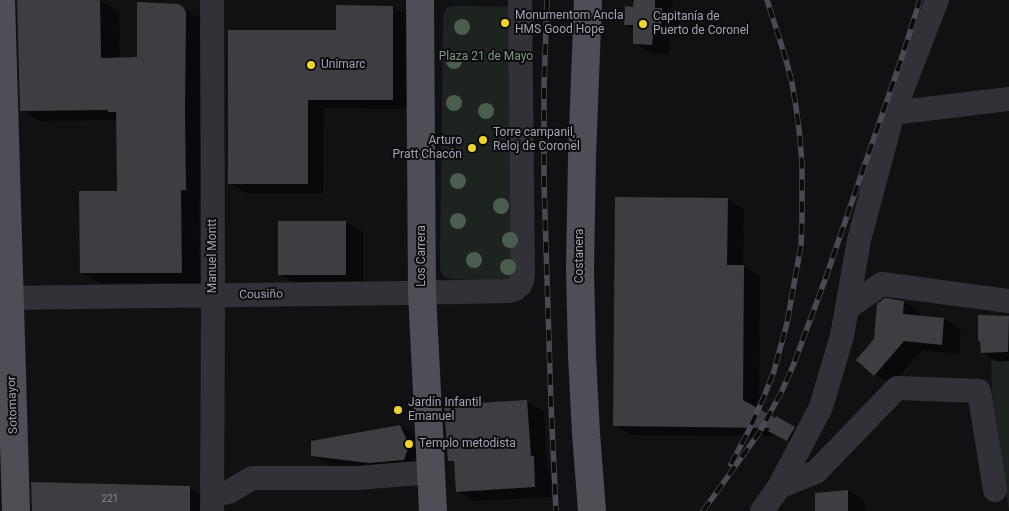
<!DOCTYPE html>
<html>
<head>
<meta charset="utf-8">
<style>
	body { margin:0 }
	canvas { display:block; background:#111012 }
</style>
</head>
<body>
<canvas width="1009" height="511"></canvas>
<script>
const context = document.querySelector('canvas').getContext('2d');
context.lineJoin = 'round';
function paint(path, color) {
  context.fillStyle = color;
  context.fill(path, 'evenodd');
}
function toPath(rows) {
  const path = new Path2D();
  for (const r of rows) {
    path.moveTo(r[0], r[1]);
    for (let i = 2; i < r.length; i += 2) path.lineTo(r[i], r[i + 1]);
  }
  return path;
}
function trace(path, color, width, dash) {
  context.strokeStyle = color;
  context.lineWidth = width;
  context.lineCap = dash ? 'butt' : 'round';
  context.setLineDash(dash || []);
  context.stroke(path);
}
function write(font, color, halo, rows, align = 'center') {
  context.font = font + ' Roboto,sans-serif';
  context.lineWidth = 4;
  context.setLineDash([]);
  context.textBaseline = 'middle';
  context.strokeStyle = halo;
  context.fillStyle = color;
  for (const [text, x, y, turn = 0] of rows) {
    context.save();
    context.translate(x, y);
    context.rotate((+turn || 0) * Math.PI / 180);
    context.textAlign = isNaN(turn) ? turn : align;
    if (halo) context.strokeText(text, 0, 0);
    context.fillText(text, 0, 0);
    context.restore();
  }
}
const green = toPath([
	[453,6,524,7,532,17,517,269,509,281,452,279,443,276,440,270,443,17,444,12,446,8],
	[991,361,1009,361,1009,511,992,392]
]);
const shadow = toPath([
	[635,0,673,0,672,15,679,19,678,36,670,36,669,54,651,53,634,43,634,29,626,24,634,8],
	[18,1,100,1,119,11,120,59,138,58,179,5,203,20,204,200,199,200,200,283,100,283,82,273,119,192,118,120,40,121,21,110],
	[392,7,409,16,409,109,324,108,323,193,246,193,229,183],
	[727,199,744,209,743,266,760,276,759,410,776,419,777,418,811,437,804,450,781,436,631,435,615,426],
	[279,222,346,222,363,232,363,284,296,284,280,274],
	[904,302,920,312,920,317,944,319,961,329,959,354,922,350,892,385,875,375,858,360],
	[979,316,1009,317,1009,361,999,362,982,352],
	[527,402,544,411,547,466,550,467,552,497,474,501,457,491,456,464,449,460],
	[400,426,421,438,430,458,391,475,333,467,312,455],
	[189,488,210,500,210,511,32,511],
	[848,491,865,501,865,511,816,511]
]);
const building = toPath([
	[17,0,100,0,101,58,137,57,137,2,179,4,184,8,186,13,185,111,186,190,181,190,182,273,80,273,79,191,117,191,116,112,108,112,108,110,20,111],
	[634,0,655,0,655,8,662,8,661,28,654,27,652,45,633,44,633,25,624,25,625,6,633,7],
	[336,5,393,6,393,100,308,100,308,184,228,184,228,30,336,30],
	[615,197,728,198,727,265,744,265,743,400,775,418,776,416,795,427,787,441,768,431,770,428,613,426],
	[278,221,346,221,346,275,278,275],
	[885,298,904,301,903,314,944,318,942,345,904,341,874,376,856,360,874,339,877,304],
	[978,315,1009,316,1008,352,981,353,980,341,978,341],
	[527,400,531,456,534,456,535,487,456,492,454,461,448,461,444,405],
	[400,425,409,445,404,460,369,463,311,456,311,441],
	[31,482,190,486,190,511,32,511],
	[848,490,848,511,815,511,815,493]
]);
const minor = toPath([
	[893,113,1009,99],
	[0,298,403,293,509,291,515,289,520,285,522,280,523,274,520,0],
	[847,308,882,284,1009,301],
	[779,487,816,472,897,388,979,391,995,490],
	[212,495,229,492,252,478,358,478,431,472],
	[212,511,213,296,212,0],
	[762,511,779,487,821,407,842,336,859,240,893,113,937,0]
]);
const major = toPath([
	[1,0,16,511],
	[420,0,422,293,433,511],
	[588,0,582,157,580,270,582,356,586,433,592,511]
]);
const rail = toPath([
	[547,0,544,86,544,183,551,404,556,511],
	[731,464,749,430,763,399,774,371,787,323,801,245,802,219,802,165,800,138,796,107,792,83,785,56,767,0],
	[703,511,759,433,781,393,793,366,825,280,902,57,920,0]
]);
const trees = [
	[462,27],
	[454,61],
	[454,103],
	[486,111],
	[458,181],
	[501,206],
	[458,221],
	[510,240],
	[474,260],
	[508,267]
];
const markers = [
	[505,23,5,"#efd32b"],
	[643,24,5,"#efd32b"],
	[311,65,5,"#efd32b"],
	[483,140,5,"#efd32b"],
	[472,148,5,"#efd32b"],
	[398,410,5,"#efd32b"],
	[409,444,5,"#efd32b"]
];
const numberNames = [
	["221",110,499]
];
const poiNames = [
	["Monumentom Ancla",515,16],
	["HMS Good Hope",515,30],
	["Capitanía de",653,17],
	["Puerto de Coronel",653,31],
	["Unimarc",321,65],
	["Torre campanil,",493,133],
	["Reloj de Coronel",493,147],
	["Arturo",462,141,"right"],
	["Pratt Chacón",462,155,"right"],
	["Jardín Infantil",408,403],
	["Emanuel",408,417],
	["Templo metodista",419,444]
];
const parkNames = [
	["Plaza 21 de Mayo",486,57]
];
const streetNames = [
	["Manuel Montt",213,256,-90],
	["Los Carrera",422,256,-90],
	["Costanera",580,256,-90],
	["Cousiño",261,295,-1],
	["Sotomayor",13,405,-92]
];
paint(green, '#1d241f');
paint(shadow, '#0007');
paint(building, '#3d3d42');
trace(minor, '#323137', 24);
trace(major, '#4d4e56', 28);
trace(rail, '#4a4b52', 5.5);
trace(rail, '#0c0b0d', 4, [11]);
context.fillStyle = '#4a5e50';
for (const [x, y] of trees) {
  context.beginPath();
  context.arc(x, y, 8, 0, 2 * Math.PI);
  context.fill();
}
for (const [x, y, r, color] of markers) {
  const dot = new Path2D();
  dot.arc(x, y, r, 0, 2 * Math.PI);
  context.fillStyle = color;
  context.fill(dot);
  trace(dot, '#0c0b0d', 2);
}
write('10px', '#898a96', null, numberNames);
write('12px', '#a2a3b2', '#0c0b0d', poiNames, 'left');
write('12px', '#789d82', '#0c0b0d', parkNames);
write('12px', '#a2a3b2', '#0c0b0d', streetNames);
</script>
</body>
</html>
